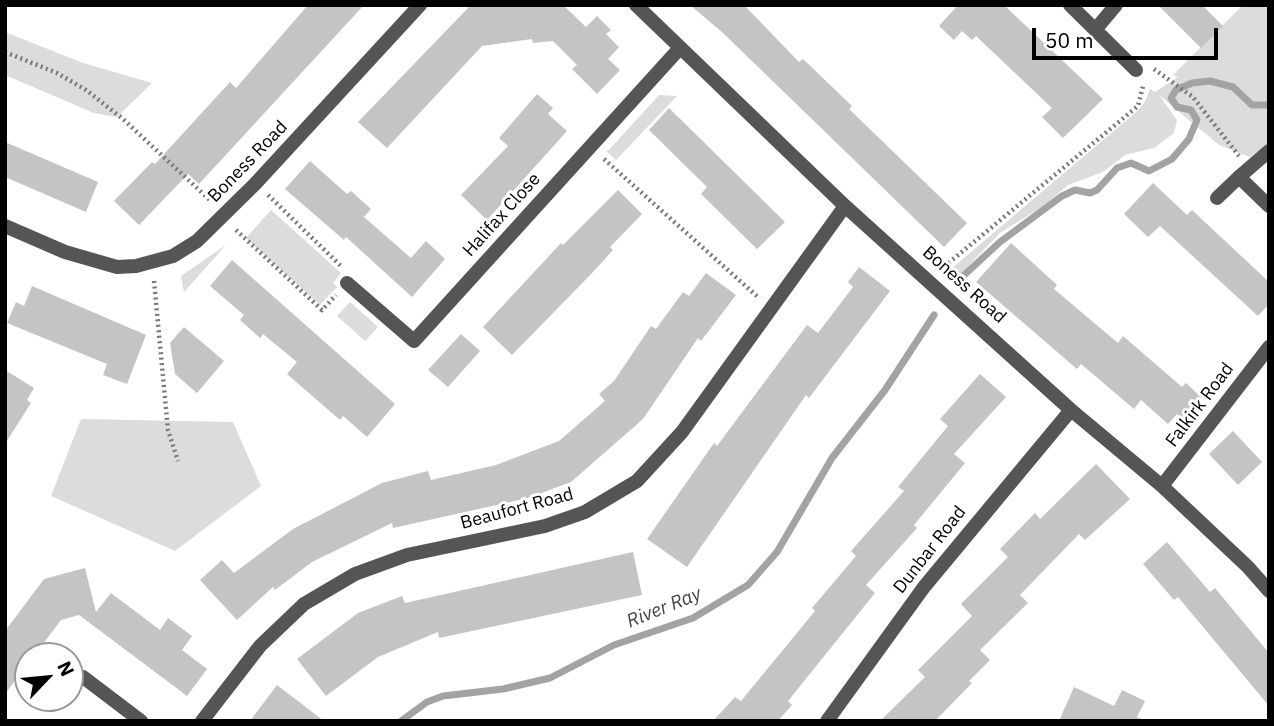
<!DOCTYPE html>
<html>
<head>
<meta charset="utf-8">
<style>
	body { margin:0 }
	#map { position:relative; width:1274px; height:726px; overflow:hidden; background:#fff; font-family:"IBM Plex Sans",sans-serif }
	canvas { display:block }
	.frame { position:absolute; inset:0; border:7px solid #000; pointer-events:none }
	.north { position:absolute; left:14px; top:642px; width:70px; height:70px; box-sizing:border-box; background:#fff; border:2px solid #999; border-radius:50%; rotate:64deg; font-size:19px; font-weight:700; line-height:28px; text-align:center; color:#000 }
	.north::after { content:''; display:block; margin:auto; width:24px; height:32px; background:#000; clip-path:polygon(50% 0,100% 100%,50% 72%,0 100%) }
	.scale { position:absolute; left:1032px; top:28px; width:186px; height:32px; box-sizing:border-box; border:4px solid #000; border-top:0; padding-left:9px; font-size:21px; line-height:24px; white-space:nowrap; color:#000; -webkit-text-stroke:5px #fff; paint-order:stroke }
</style>
</head>
<body>
<div id="map">
<canvas width="1274" height="726"></canvas>
<div class="frame"></div>
<div class="north">N</div>
<div class="scale">50 m</div>
</div>
<script>
const context = document.querySelector('canvas').getContext('2d');
context.lineJoin = 'round';
function paint(path, color) {
  context.fillStyle = color;
  context.fill(path, 'evenodd');
}
function toPath(rows) {
  const path = new Path2D();
  for (const r of rows) {
    path.moveTo(r[0], r[1]);
    for (let i = 2; i < r.length; i += 2) path.lineTo(r[i], r[i + 1]);
  }
  return path;
}
function trace(path, color, width, dash) {
  context.strokeStyle = color;
  context.lineWidth = width;
  context.lineCap = dash ? 'butt' : 'round';
  context.setLineDash(dash || []);
  context.stroke(path);
}
function write(font, color, halo, rows, align = 'center') {
  context.font = font + ' "IBM Plex Sans",sans-serif';
  context.lineWidth = 6;
  context.setLineDash([]);
  context.textBaseline = 'middle';
  context.strokeStyle = halo;
  context.fillStyle = color;
  for (const [text, x, y, turn = 0] of rows) {
    context.save();
    context.translate(x, y);
    context.rotate((+turn || 0) * Math.PI / 180);
    context.textAlign = isNaN(turn) ? turn : align;
    if (halo) context.strokeText(text, 0, 0);
    context.fillText(text, 0, 0);
    context.restore();
  }
}
const green = toPath([
	[1243,5,1269,5,1269,143,1250,157,1219,145,1159,95,1177,120,1174,133,1154,148,1125,155,1103,172,1068,185,1045,205,1000,233,953,282,945,274,1136,112,1145,102,1150,89,1155,92,1178,77,1173,75],
	[5,32,83,63,152,83,117,117,94,113,5,75],
	[659,95,677,96,616,160,607,152],
	[271,210,341,273,333,283,337,287,320,305,246,238],
	[226,245,184,292,181,276],
	[350,302,378,327,365,341,337,316],
	[81,419,233,422,261,486,175,551,51,496]
]);
const stream = toPath([
	[962,277,1000,242,1062,196,1075,190,1090,193,1097,190,1117,168,1131,163,1149,171,1172,159,1189,139,1197,120,1191,110,1177,107,1171,98,1176,90,1192,83,1210,81,1233,87,1252,105,1269,105],
	[401,721,427,702,443,696,503,689,550,678,614,645,693,618,748,585,777,552,832,458,885,390,934,315]
]);
const building = toPath([
	[308,5,364,5,199,184,188,174,139,225,114,201,152,162,155,164,230,82,236,88],
	[483,5,563,5,586,27,597,16,611,30,606,34,619,47,608,59,620,70,597,94,572,69,577,65,553,41,533,43,532,39,482,46,387,148,358,122,469,7],
	[690,5,744,5,799,62,803,59,852,106,849,109,967,223,944,247,722,32],
	[958,5,1004,5,1103,99,1063,138,1042,117,1052,108,976,36,972,40,962,31,954,40,939,26],
	[1158,5,1202,5,1223,26,1201,48],
	[537,94,553,108,548,114,567,131,487,220,461,195,508,146,499,138],
	[669,108,785,222,757,249,701,194,707,187,649,130],
	[5,142,98,182,86,212,5,177],
	[310,161,347,194,351,191,371,209,364,217,411,258,426,241,445,259,412,297,346,237,344,240,285,189],
	[1153,183,1187,215,1192,210,1269,282,1269,304,1258,316,1160,226,1148,237,1124,214],
	[618,190,642,214,610,247,613,250,593,272,512,355,483,327,561,243,563,245],
	[1011,243,1057,285,1054,289,1118,343,1123,336,1182,387,1186,383,1202,398,1183,420,1177,414,1168,424,1141,400,1134,409,1081,364,1077,369,976,282],
	[232,260,395,404,367,437,343,416,340,420,287,374,297,362,263,334,260,338,240,320,244,315,210,286],
	[859,267,890,291,809,398,806,395,687,567,647,539,714,443,717,446,807,325,818,333,853,287,848,282],
	[706,273,736,295,701,341,698,338,643,419,571,482,528,498,393,528,392,523,312,562,275,590,273,587,237,620,200,580,222,560,234,573,293,529,382,483,428,471,431,480,496,465,559,441,605,401,599,394,614,381,651,326,656,329,683,292,689,296],
	[32,286,146,335,127,384,103,375,107,364,7,323,16,302,24,306],
	[184,327,224,361,197,393,175,374,170,343],
	[461,334,480,351,448,387,428,370],
	[5,370,34,388,27,400,31,403,5,444],
	[980,374,1006,397,954,454,965,463,914,525,917,528,866,585,875,593,788,701,792,705,778,721,713,721,735,697,741,701,815,611,812,608,856,556,851,551,904,491,898,487,948,426,940,419],
	[1233,431,1262,462,1238,485,1209,454],
	[1096,464,1130,499,1085,540,1079,534,1020,595,1028,603,980,650,990,660,969,681,972,683,935,721,880,721,925,677,918,670,972,616,961,604,1008,557,1000,549,1035,513,1040,519],
	[1167,542,1210,592,1215,588,1269,653,1269,706,1178,597,1174,600,1143,564],
	[633,552,642,595,439,638,438,632,378,657,326,696,297,659,358,613,402,596,405,603],
	[85,568,96,612,111,593,160,630,168,618,192,636,182,650,207,669,187,696,79,615,61,620,34,656,28,656,28,663,5,694,5,631,44,579],
	[277,685,324,721,250,721],
	[1074,687,1114,706,1122,690,1145,701,1137,717,1146,721,1059,721]
]);
const path = toPath([
	[5,52,57,73,86,90,123,119,212,202],
	[1154,69,1193,97,1239,156],
	[604,159,759,298],
	[268,195,342,267],
	[236,230,322,310,336,295],
	[940,270,1138,106,1143,86],
	[154,281,168,430,178,461]
]);
const lane = toPath([
	[1239,177,1269,151]
]);
const street = toPath([
	[636,5,845,206,1071,410,1162,486,1248,567,1269,591],
	[1070,5,1136,70],
	[1095,30,1116,5],
	[1217,198,1239,177,1269,206],
	[5,226,65,252,117,267,136,266,173,256,197,241,255,184,420,5],
	[347,283,414,341,679,49],
	[1162,486,1269,347],
	[83,677,141,721],
	[202,721,260,646,304,604,355,574,407,555,545,526,585,512,637,481,682,432,845,206],
	[827,721,924,587,1071,410]
]);
const streetNames = [
	["Boness Road",248,162,-46],
	["Halifax Close",502,215,-48],
	["Boness Road",964,285,42],
	["Falkirk Road",1200,405,-53],
	["Beaufort Road",517,509,-15],
	["Dunbar Road",930,550,-52]
];
const waterNames = [
	["River Ray",664,608,-22]
];
paint(green, '#dcdcdc');
trace(stream, '#a3a3a3', 7);
paint(building, '#c4c4c4');
trace(path, '#777', 4.5, [2, 3.5]);
trace(lane, '#555', 14);
trace(street, '#555', 14);
write('18px', '#000', '#fff', streetNames);
write('italic 19px', '#444', '#fff', waterNames);
</script>
</body>
</html>
